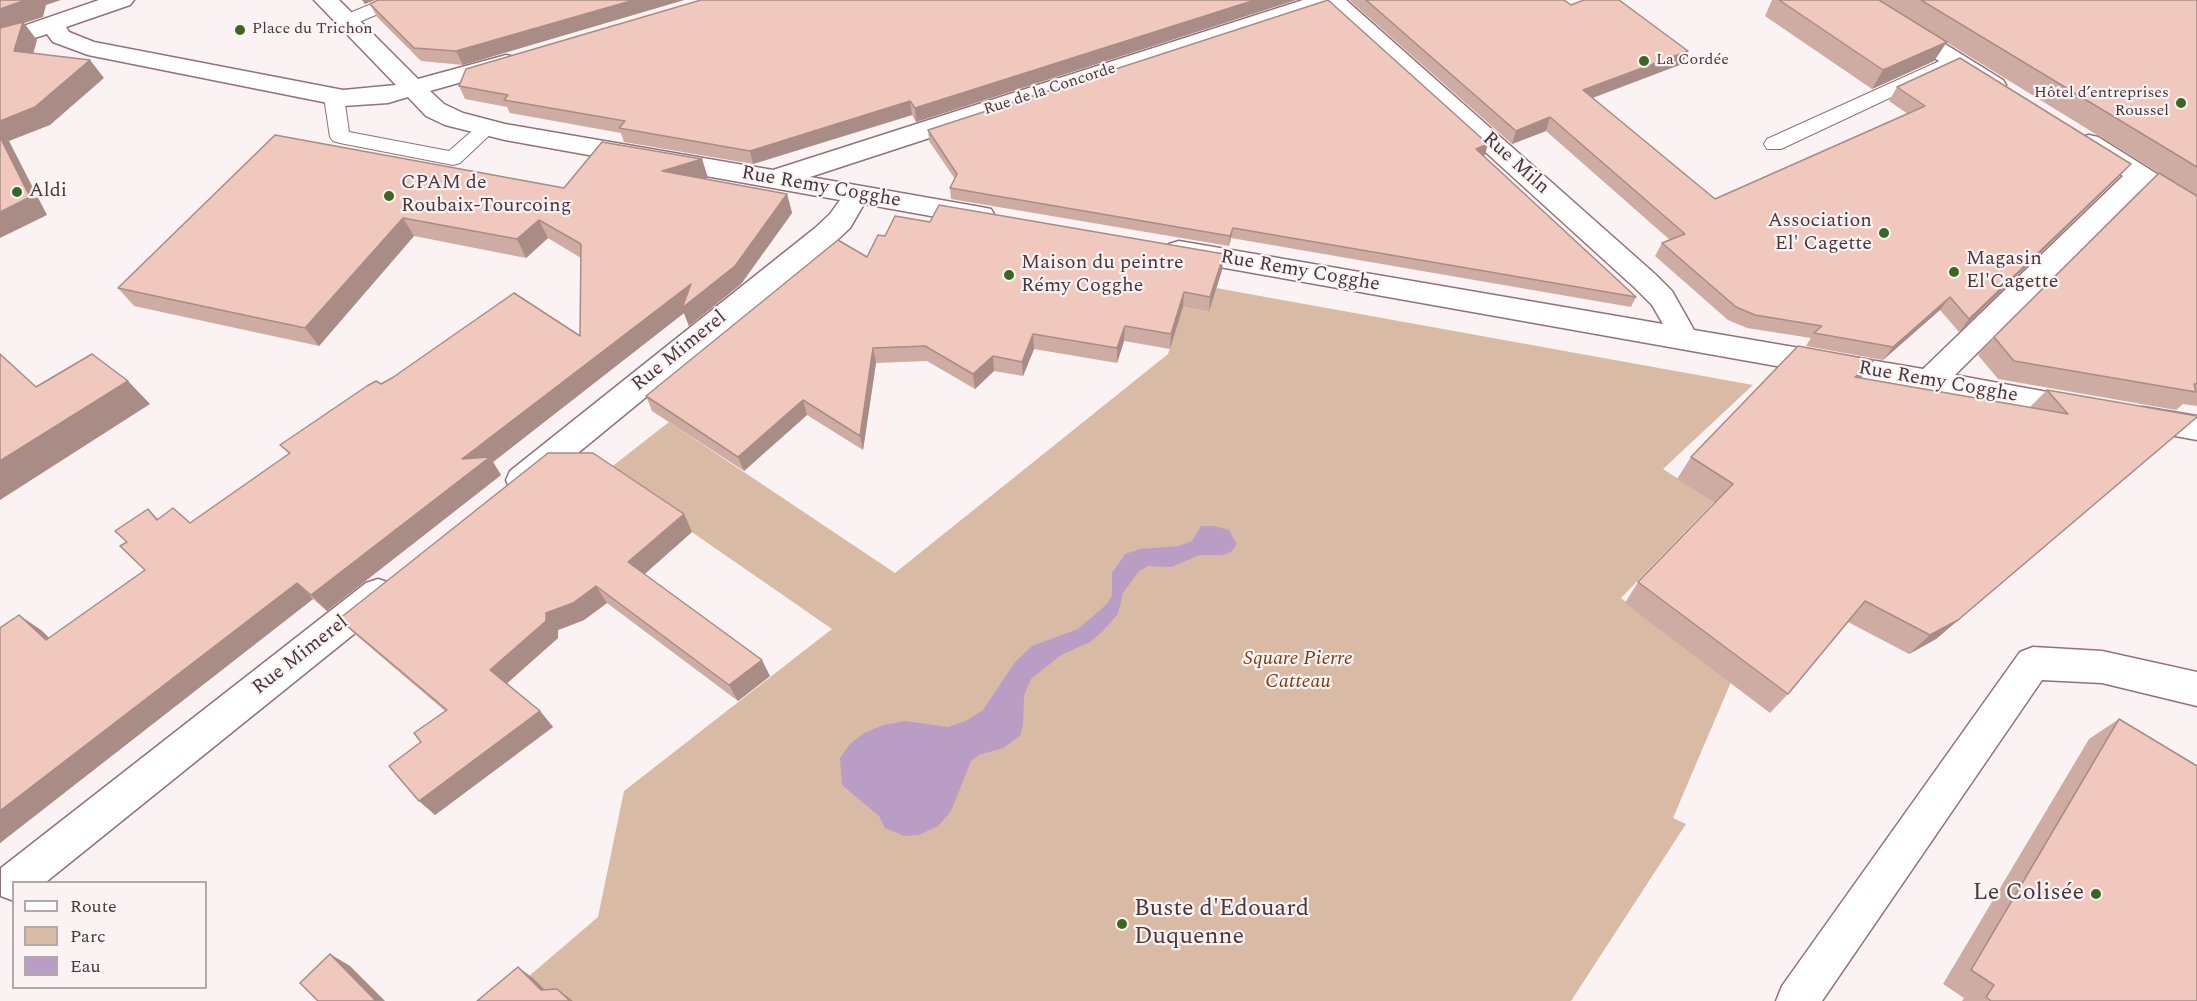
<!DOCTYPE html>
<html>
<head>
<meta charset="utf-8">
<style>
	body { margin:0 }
	#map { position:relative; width:2197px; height:1001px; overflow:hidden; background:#fbf2f3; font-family:Spectral,serif }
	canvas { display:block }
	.legend { position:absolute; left:12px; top:881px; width:195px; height:108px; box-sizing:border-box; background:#fbf2f3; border:2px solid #b3a8a9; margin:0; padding:8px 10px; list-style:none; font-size:18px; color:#48383a }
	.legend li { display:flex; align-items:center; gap:12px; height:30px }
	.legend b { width:30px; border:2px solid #b3a8a9 }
</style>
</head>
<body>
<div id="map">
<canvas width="2197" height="1001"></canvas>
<ul class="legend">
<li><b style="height:8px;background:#fff"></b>Route</li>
<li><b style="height:16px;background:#d9bba5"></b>Parc</li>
<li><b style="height:16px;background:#b99dc4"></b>Eau</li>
</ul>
</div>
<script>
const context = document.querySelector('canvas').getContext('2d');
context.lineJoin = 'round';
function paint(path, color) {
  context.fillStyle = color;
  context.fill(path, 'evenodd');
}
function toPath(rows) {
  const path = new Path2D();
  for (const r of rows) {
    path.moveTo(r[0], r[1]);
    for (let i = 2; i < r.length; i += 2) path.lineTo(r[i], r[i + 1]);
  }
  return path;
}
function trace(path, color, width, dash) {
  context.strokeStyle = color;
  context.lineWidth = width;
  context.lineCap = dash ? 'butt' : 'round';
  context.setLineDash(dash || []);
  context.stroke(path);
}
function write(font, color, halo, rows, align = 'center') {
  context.font = font + ' Spectral,serif';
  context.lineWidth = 4.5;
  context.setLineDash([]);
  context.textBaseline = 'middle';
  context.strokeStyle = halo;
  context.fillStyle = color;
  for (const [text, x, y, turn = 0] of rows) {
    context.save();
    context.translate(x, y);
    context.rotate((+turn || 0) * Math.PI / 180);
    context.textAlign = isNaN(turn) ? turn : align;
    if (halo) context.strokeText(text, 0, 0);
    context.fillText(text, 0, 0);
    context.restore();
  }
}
const green = toPath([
	[1216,288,1753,385,1663,469,1714,502,1621,598,1731,682,1673,818,1686,824,1571,1001,500,1001,598,917,624,791,832,629,605,472,669,422,895,573,1168,354,1183,307,1209,312]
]);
const water = toPath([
	[1201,526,1215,526,1229,530,1237,544,1232,551,1223,555,1200,555,1171,567,1148,566,1139,571,1123,593,1118,614,1102,632,1090,642,1061,655,1031,679,1024,696,1023,725,1020,736,1003,748,979,755,971,761,951,811,938,826,919,835,904,836,885,828,879,816,842,785,840,758,850,744,864,733,884,725,905,721,948,727,966,721,983,710,1015,662,1032,646,1078,629,1107,604,1112,595,1112,573,1125,554,1140,549,1179,546,1192,541]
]);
const lane = toPath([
	[381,0,405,0,402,4,352,25,346,26,337,21,340,17,381,0],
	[1955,54,1964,60,1962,64,1781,149,1767,149,1764,144,1767,139,1955,54],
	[334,91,341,93,344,97,349,132,449,151,480,124,487,122,494,124,497,128,460,163,453,165,340,143,333,141,330,137,324,97,327,93,334,91]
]);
const street = toPath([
	[99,0,134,0,130,5,66,27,69,32,94,42,343,90,396,85,314,0,339,0,418,79,506,55,515,57,518,62,515,67,430,91,444,104,463,113,505,124,773,170,1303,0,1346,0,1655,274,1672,291,1694,330,1923,369,2123,176,2080,149,2076,143,2080,137,2089,135,2098,137,2197,199,2197,220,2187,217,2142,189,1955,375,2091,400,2096,408,2091,416,2080,420,1169,258,1165,251,1169,244,1179,241,1663,324,1652,305,1635,288,1327,8,810,177,981,207,991,209,995,216,991,223,981,225,864,204,850,228,835,242,534,489,522,493,510,489,506,480,510,471,815,228,830,214,840,200,505,140,445,125,426,116,408,97,388,103,343,106,88,55,53,42,47,34,0,49,0,34,99,0],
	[1846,0,1874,0,2003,80,2006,85,2003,90,1994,93,1985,90,1850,5,1846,0],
	[2143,407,2197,416,2197,440,2132,428,2127,419,2132,410,2143,407],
	[378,579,390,583,395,594,390,605,46,882,14,882,14,901,1,896,1,868,366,583,378,579],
	[2033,647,2102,651,2197,672,2197,706,2102,683,2042,680,1822,1001,1776,1001,1782,986,2020,652,2033,647]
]);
const wall = toPath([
	[378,0,684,0,463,65,421,61,377,17,370,4],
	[1296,0,916,122,912,115,753,164,624,142,621,133,510,113,507,107,465,99,459,86],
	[1349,0,1564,0,1571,5,1688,51,1682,64,1593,98,1715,199,1908,114,1889,101,1897,87,2119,177,1959,332,1940,310,1883,360,1806,346,1811,338,1747,328,1728,320,1655,256,1662,243,1670,240,1546,131,1512,144],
	[1772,0,2197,0,2197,406,2183,404,2176,410,1998,379,1978,355,1994,337,2159,173,1946,42,1934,61,1872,89,1765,16],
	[928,130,1485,155,1483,155,1636,297,1631,307,1231,238,1229,246,951,199,950,188,955,179,929,141],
	[275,135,564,188,702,159,708,178,705,179,787,194,792,213,741,284,689,326,684,313,493,462,501,475,327,611,313,599,0,843,0,628,41,630,49,638,145,570,127,542,148,509,158,519,190,523,289,454,280,445,381,384,580,336,581,258,548,238,526,258,414,236,319,346,134,306,118,288],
	[885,236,1222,270,1209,312,1183,307,1170,349,1124,341,1117,363,1034,349,1023,376,994,371,975,389,927,361,876,363,863,450,807,415,744,471,652,411,646,396,867,257],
	[1874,360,1861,378,2030,407,2047,390,2197,417,1936,639,1909,654,1848,622,1788,694,1770,713,1625,603,1638,582,1715,503,1677,479,1691,457],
	[684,514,692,532,644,574,770,676,738,701,607,603,584,620,558,630,558,638,507,683,540,711,553,727,435,815,421,742,445,711,356,635,339,619],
	[2119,719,2197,1001,1962,1001,1964,998,1943,984,2089,739]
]);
const shadedWall = toPath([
	[26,0,61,0,46,5,43,17,24,23,37,40,29,69,0,32,0,9],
	[362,0,375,0,365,4],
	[634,0,684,0,463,65,456,51],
	[1255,0,1296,0,916,122,915,108],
	[1947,42,1934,61,1872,89,1883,70],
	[1688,51,1682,64,1578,103,1583,90],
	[90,60,104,78,50,125,9,141,47,215,0,238,0,121],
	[910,101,912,115,753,164,750,151],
	[1550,117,1546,131,1512,144,1516,131],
	[1488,144,1485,155,1473,159,1476,149],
	[702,159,708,178,669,190,662,171],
	[2131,164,2119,177,1959,332,1969,319],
	[787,194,792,213,741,284,689,326,684,313,493,462,501,475,327,611,311,595,462,459],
	[403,218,414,236,319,346,305,328],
	[539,220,548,238,526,258,517,239],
	[1233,228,1231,238,1229,246,1230,236],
	[1224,254,1222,270,1209,312,1210,297],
	[1184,292,1183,307,1170,349,1171,334],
	[1950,297,1940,310,1883,360,1893,347],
	[1125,326,1124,341,1117,363,1117,348],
	[1033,334,1034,349,1023,376,1022,362],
	[873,348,876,363,863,450,860,436],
	[993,356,994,371,975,389,973,374],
	[1874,360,1857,382,1855,377],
	[128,381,150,404,0,500,0,461],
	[803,400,807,415,744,471,738,457],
	[2197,417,1936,639,1909,654,1930,635],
	[684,514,692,532,638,580,628,562],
	[297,583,313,599,0,843,0,811],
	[596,586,607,603,584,620,558,630,558,638,504,686,490,670,546,613],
	[19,615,41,630,68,656,46,640],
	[762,660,770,676,738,701,729,685],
	[540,711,553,727,435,815,419,801],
	[330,954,350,966,385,1001,376,1001],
	[518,967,533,978,556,1001,541,990],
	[557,989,573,1001,570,1001]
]);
const building = toPath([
	[0,0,26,0,0,9,0,0],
	[378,0,634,0,456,51,414,48,370,4,378,0],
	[701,0,1255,0,915,108,910,101,750,151,619,128,625,121,504,100,508,95,459,86,466,69,701,0],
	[1328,0,1488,144,1476,149,1636,297,1233,228,1230,236,950,188,957,174,928,130,1328,0],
	[1366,0,1564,0,1571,5,1584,0,1619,0,1688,51,1583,90,1715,199,1925,106,1897,87,1960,58,2131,164,1969,319,1950,297,1893,347,1814,333,1822,326,1755,315,1736,307,1662,243,1685,234,1550,117,1516,131,1366,0],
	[1779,0,1879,0,1947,42,1883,70,1779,0],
	[1921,0,2197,0,2197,167,1921,0],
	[23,22,14,51,90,60,35,107,0,121,0,28,23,22],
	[275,135,564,188,602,142,702,159,662,171,787,194,735,266,682,308,691,284,462,459,490,457,311,595,297,583,0,811,0,628,19,615,46,640,145,570,120,546,127,542,115,531,148,509,157,520,173,508,190,523,290,453,280,445,367,386,376,381,381,384,392,378,514,293,580,336,581,244,539,220,517,239,403,218,305,328,118,288,275,135],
	[0,137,30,197,0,212,0,137],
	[2159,173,2197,196,2197,384,2194,384,2196,392,2014,361,1994,337,2159,173],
	[939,205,1224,254,1210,297,1184,292,1171,334,1125,326,1117,348,1033,334,1022,362,993,356,973,374,925,346,873,348,860,436,803,400,738,457,646,396,838,240,867,257,878,235,885,236,895,216,930,222,939,205],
	[1798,346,1874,360,1855,377,2068,414,2047,390,2197,416,2197,417,1958,620,1930,635,1865,601,1788,694,1638,582,1733,484,1691,457,1798,346],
	[0,354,36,387,92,354,128,381,0,461,0,354],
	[548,453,593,453,684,514,628,562,762,660,729,685,596,586,573,603,546,613,546,621,490,670,540,711,419,801,389,766,421,742,414,733,447,710,339,619,548,453],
	[2119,719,2197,766,2197,1001,1991,1001,1986,997,1994,985,1971,970,2119,719],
	[330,954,376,1001,318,1001,300,983,330,954],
	[518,967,541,990,557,989,570,1001,477,1001,518,967]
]);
const markers = [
	[240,30,6,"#3c6623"],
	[1644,61,6,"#3c6623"],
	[2181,103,6,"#3c6623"],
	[17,192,6,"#3c6623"],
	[389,196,6,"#3c6623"],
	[1884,233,6,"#3c6623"],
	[1954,272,6,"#3c6623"],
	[1009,275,6,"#3c6623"],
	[2096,894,6,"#3c6623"],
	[1122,924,6,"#3c6623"]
];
const farPoinames = [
	["Place du Trichon",252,30],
	["La Cordée",1656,61],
	["Hôtel d’entreprises",2169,94,"right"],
	["Roussel",2169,112,"right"]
];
const farStreetnames = [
	["Rue de la Concorde",1050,90,-18]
];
const streetNames = [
	["Rue Miln",1515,164,42],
	["Rue Remy Cogghe",821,188,10],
	["Rue Remy Cogghe",1300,272,10],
	["Rue Mimerel",680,352,-39],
	["Rue Remy Cogghe",1938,383,10],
	["Rue Mimerel",301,656,-38]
];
const poiNames = [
	["CPAM de",401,184],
	["Roubaix-Tourcoing",401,207],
	["Aldi",29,192],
	["Association",1872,222,"right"],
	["El' Cagette",1872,245,"right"],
	["Magasin",1966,260],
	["El'Cagette",1966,283],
	["Maison du peintre",1021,264],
	["Rémy Cogghe",1021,287]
];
const parkNames = [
	["Square Pierre",1298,660],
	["Catteau",1298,683]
];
const nearPoinames = [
	["Le Colisée",2084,894],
	["Buste d'Edouard",1134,910,"left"],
	["Duquenne",1134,938,"left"]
];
paint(green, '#d9bba5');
paint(water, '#b99dc4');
trace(lane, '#957076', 2);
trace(street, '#957076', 3);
paint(lane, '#fff');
paint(street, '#fff');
paint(wall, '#ceaca3');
paint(shadedWall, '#a88c85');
paint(building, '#f0c8be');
trace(building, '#a88c85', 1.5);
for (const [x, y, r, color] of markers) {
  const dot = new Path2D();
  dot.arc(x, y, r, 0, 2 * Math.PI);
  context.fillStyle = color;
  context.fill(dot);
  trace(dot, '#fbf2f3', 2);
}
write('16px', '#48383a', '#fbf2f3', farPoinames, 'left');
write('16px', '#48383a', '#fbf2f3', farStreetnames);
write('20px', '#48383a', '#fbf2f3', streetNames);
write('20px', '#48383a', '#fbf2f3', poiNames, 'left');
write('italic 20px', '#733f0d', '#fbf2f3', parkNames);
write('24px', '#48383a', '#fbf2f3', nearPoinames, 'right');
</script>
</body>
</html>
